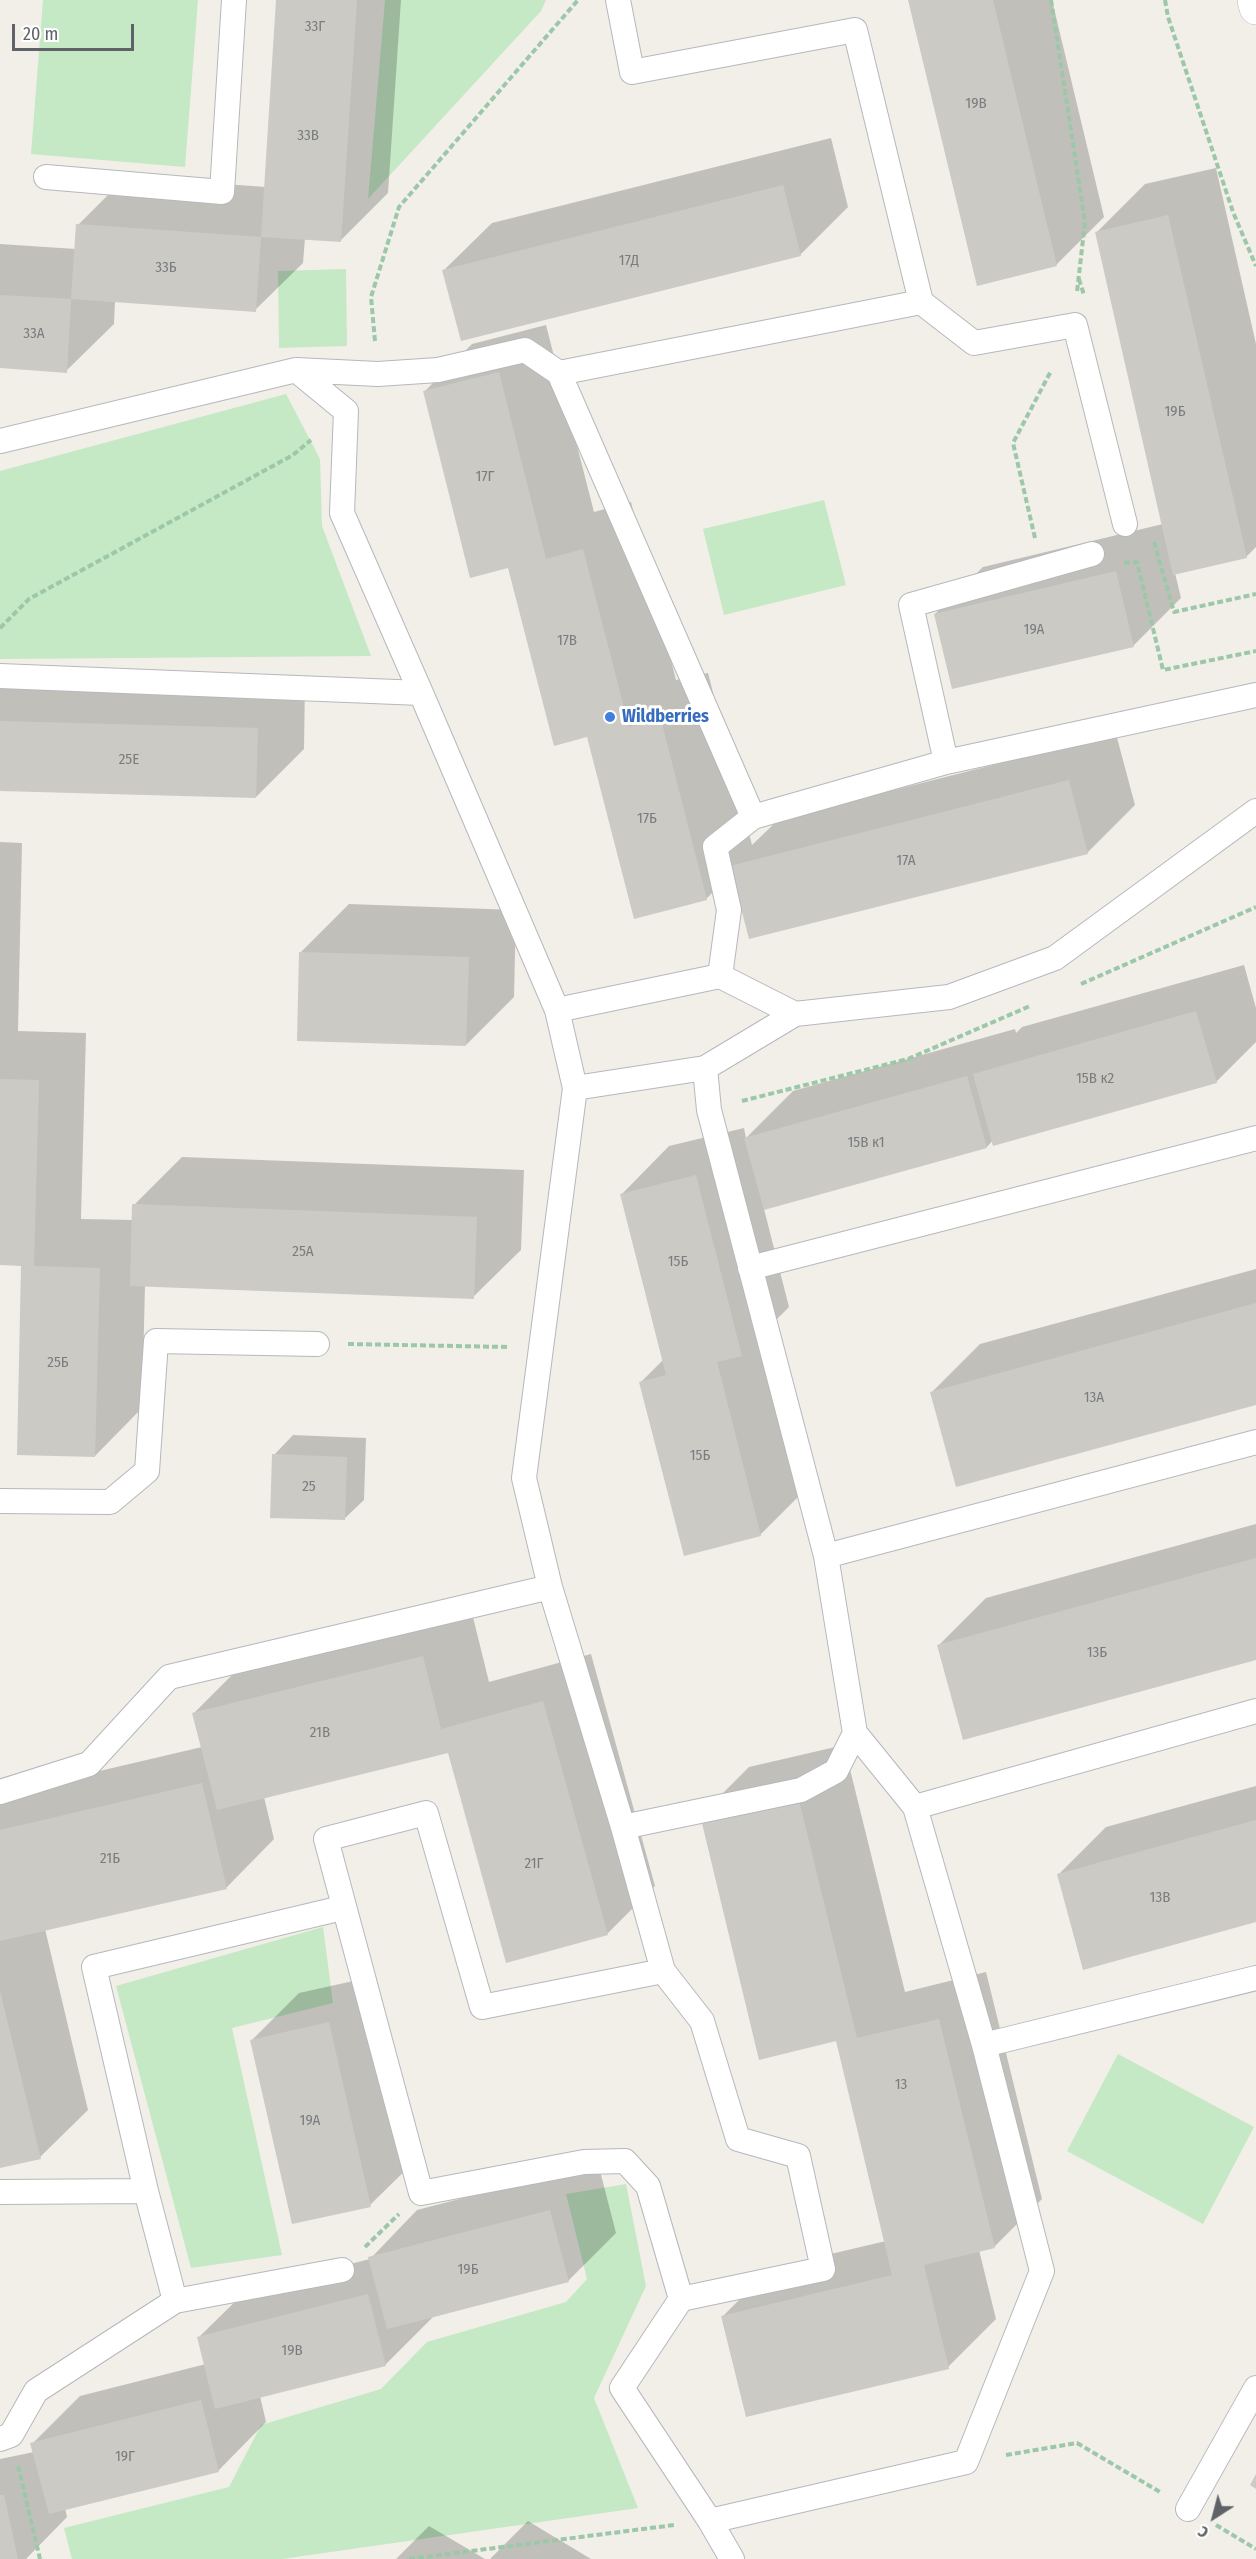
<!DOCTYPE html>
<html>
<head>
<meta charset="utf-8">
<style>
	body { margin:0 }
	#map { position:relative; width:1256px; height:2559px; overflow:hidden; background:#f1efe8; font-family:"Fira Sans Condensed",sans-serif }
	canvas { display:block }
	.north { position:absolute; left:1184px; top:2487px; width:60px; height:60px; -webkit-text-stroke:4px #fff; paint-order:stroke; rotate:216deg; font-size:16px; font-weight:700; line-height:24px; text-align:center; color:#5f6368 }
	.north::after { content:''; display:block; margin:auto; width:21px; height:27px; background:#5f6368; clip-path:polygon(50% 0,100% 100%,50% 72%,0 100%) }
	.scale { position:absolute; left:12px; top:24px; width:122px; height:27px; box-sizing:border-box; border:3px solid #5f6368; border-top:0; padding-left:8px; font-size:18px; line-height:21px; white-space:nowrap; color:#5f6368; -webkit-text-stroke:4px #fff; paint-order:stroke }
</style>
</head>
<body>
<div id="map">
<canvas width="1256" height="2559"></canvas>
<div class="north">С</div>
<div class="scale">20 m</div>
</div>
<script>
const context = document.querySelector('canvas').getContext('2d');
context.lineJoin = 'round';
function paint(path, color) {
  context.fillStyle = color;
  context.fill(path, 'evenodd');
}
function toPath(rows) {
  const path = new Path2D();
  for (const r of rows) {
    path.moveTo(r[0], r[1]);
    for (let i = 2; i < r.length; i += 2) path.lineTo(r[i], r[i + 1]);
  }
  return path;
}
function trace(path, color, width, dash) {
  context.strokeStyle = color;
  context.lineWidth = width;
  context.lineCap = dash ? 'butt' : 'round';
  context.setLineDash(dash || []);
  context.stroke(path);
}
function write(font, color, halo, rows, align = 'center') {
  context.font = font + ' "Fira Sans Condensed",sans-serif';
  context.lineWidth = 6;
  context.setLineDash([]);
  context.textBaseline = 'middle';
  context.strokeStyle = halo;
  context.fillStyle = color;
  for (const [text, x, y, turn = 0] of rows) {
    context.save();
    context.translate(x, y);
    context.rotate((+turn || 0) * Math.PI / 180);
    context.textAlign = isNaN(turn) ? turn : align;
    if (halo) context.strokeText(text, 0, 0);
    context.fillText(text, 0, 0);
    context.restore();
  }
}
const green = toPath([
	[43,0,198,0,185,167,31,154],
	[385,0,546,0,541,11,368,199],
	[346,269,347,346,279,348,278,271],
	[286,394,320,459,322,526,371,656,0,659,0,471],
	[824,500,846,585,724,615,703,529],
	[323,1927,333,2003,232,2028,282,2255,191,2268,116,1986],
	[1118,2054,1254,2127,1203,2224,1067,2151],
	[626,2184,646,2286,594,2398,638,2508,282,2559,72,2559,64,2528,229,2487,261,2425,381,2389,427,2342,566,2302,587,2279,566,2194]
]);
const shadow = toPath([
	[278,0,401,0,388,193,340,241,305,238,303,263,255,310,115,301,114,324,66,371,0,367,0,244,76,249,78,225,126,177,266,187],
	[910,0,1052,0,1104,217,1056,265],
	[831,138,848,207,800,255,444,270,492,223],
	[1216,168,1256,344,1256,547,1246,557,1175,573,1181,598,1133,646,935,614,983,567,1163,524,1097,232,1145,184],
	[546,325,594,512,631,502,676,680,708,673,752,845,779,819,1116,734,1135,805,1087,853,733,872,706,899,589,735,424,392,472,344],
	[0,672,305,681,304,749,256,797,0,790],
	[0,842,22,843,18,1031,86,1033,81,1219,133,1220,134,1205,182,1157,524,1170,521,1250,473,1297,145,1285,142,1408,95,1456,23,1264,0,1264],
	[349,904,516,910,514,997,466,1045,301,952],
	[1244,965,1256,1008,1256,1042,1216,1082,993,1140,987,1147,764,1209,789,1307,768,1328,808,1487,760,1535,641,1382,664,1359,622,1194,669,1146,744,1128,746,1138,793,1091,1015,1029,1016,1033,1022,1027],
	[1256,1269,1256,1403,932,1392,980,1344],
	[293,1435,366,1438,364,1500,344,1519,274,1455],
	[1256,1524,1256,1659,938,1646,986,1598],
	[471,1609,489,1682,591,1654,655,1886,607,1934,449,1751,264,1797,274,1839,227,1887,45,1929,88,2110,40,2157,0,2167,0,1805,14,1791,202,1747,194,1713,242,1665],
	[844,1745,905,1992,986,1972,1042,2199,994,2247,979,2250,996,2319,948,2367,723,2316,771,2268,886,2241,837,2040,701,1815,749,1767],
	[1256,1786,1256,1921,1058,1875,1106,1827],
	[376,1976,418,2158,370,2205,251,2041,299,1993],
	[598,2163,616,2233,568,2281,433,2317,386,2364,260,2396,266,2422,219,2470,65,2508,67,2517,26,2559,0,2559,0,2459,34,2452,32,2444,80,2396,206,2364,199,2337,247,2290,370,2259,417,2210],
	[528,2521,591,2559,490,2559],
	[429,2526,485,2559,396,2559]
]);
const building = toPath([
	[276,0,357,0,341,242,261,237],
	[908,0,993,0,1057,266,977,286],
	[783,185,801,256,461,341,442,270],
	[1168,215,1247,558,1173,575,1095,232],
	[76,224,261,237,256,312,71,299],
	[0,295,71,299,67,373,0,368],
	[499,372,546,559,583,549,629,727,661,720,707,900,634,919,587,737,554,746,508,568,470,578,423,391],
	[1116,571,1134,647,952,689,934,614],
	[0,721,258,728,256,798,0,791],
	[1069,780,1088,854,749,939,730,866],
	[299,952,469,957,466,1046,297,1041],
	[1196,1011,1217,1083,993,1146,973,1074],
	[967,1076,987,1148,764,1210,744,1138],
	[0,1079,39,1080,34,1266,100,1268,95,1457,17,1455,21,1266,0,1265],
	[696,1175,742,1356,717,1362,761,1536,684,1556,639,1382,666,1375,620,1194],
	[132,1204,477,1217,474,1299,130,1286],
	[1256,1303,1256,1405,956,1487,930,1392],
	[272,1454,347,1457,345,1520,270,1518],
	[1256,1558,1256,1660,963,1740,937,1645],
	[423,1656,441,1729,543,1701,608,1935,506,1963,448,1753,217,1810,192,1713],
	[202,1783,227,1889,0,1941,0,1830],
	[797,1792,857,2038,939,2019,995,2248,924,2265,949,2369,746,2417,721,2316,892,2275,836,2041,759,2060,700,1815],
	[1256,1820,1256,1922,1083,1970,1057,1874],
	[0,1991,41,2159,0,2168],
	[329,2022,371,2207,292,2224,250,2040],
	[550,2210,569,2282,387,2329,368,2257],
	[368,2294,386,2366,215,2409,197,2337],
	[201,2400,219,2472,49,2514,30,2443],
	[1256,2474,1256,2489,1250,2485],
	[0,2495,4,2495,18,2559,0,2559]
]);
const path = toPath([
	[1051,0,1085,222,1077,292],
	[1165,0,1168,17,1233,212,1256,266],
	[1079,279,1084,295],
	[375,341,371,297,399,207,578,0],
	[1035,538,1013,443,1051,371],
	[1154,542,1174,612,1256,594],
	[1124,563,1137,562,1163,670,1256,651],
	[0,628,29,599,293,455,311,440],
	[1081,984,1256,907],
	[742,1101,908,1059,1030,1006],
	[348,1344,508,1347],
	[365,2247,399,2214],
	[1006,2455,1077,2443,1160,2492],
	[18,2466,40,2559],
	[1216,2525,1256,2549],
	[409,2559,674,2525]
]);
const service = toPath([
	[618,0,632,72,855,30,921,302,559,373,753,817],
	[46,177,222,192,234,0],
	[921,302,974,343,1075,325,1125,524],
	[0,441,296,370],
	[0,676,421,693,342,513,346,411,296,370,378,374,438,370,525,350,559,373],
	[421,693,557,1010,575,1088,524,1478,550,1587,623,1827,663,1971],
	[946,762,911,605,1092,554],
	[720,976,729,910,715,847,753,817,946,762,1256,695],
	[557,1010,720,976,795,1014,705,1068,575,1088],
	[795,1014,949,997,1055,958,1256,811],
	[705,1068,709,1110,826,1556,855,1733,915,1807],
	[750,1268,1256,1138],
	[0,1501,110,1502,147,1471,156,1341,317,1344],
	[826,1556,1256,1442],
	[1256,1711,915,1807,984,2045,1256,1978],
	[0,1792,89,1764,169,1677,550,1587],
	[623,1827,801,1790,836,1771,855,1733],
	[146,2191,175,2301],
	[0,2192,146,2191,94,1967,342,1908],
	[681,2299,648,2186,625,2161,584,2162,421,2193,326,1839,426,1813,482,2007,663,1971,702,2021,738,2139,798,2156,823,2269,681,2299,622,2388,710,2521,732,2559],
	[0,2439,11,2435,36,2391,175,2301,342,2270],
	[1188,2509,1256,2388],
	[710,2521,966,2462,1042,2271,984,2045]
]);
const minor = toPath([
	[1254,0,1256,8]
]);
const markers = [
	[610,717,6,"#3f7fe0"]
];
const numberNames = [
	["33Г",315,27],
	["19В",976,104],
	["33В",308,136],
	["17Д",629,261],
	["33Б",166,268],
	["33А",34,334],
	["19Б",1175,412],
	["17Г",485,477],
	["19А",1034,630],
	["17В",567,641],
	["25Е",129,760],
	["17Б",647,819],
	["17А",906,861],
	["15В к2",1095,1079],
	["15В к1",866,1143],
	["25А",303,1252],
	["15Б",678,1262],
	["25Б",58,1363],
	["13А",1094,1398],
	["15Б",700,1456],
	["25",309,1487],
	["13Б",1097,1653],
	["21В",320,1733],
	["21Б",110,1859],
	["21Г",534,1864],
	["13В",1160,1898],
	["13",901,2085],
	["19А",310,2121],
	["19Б",468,2270],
	["19В",292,2351],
	["19Г",125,2457]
];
const shopNames = [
	["Wildberries",622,717]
];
paint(green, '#c5e8c5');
paint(shadow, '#0003');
paint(building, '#cccac5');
trace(service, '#b5b8bc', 26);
trace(minor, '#b5b8bc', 34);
trace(path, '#9cc7a9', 4, [6, 3]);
trace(service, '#fff', 24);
trace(minor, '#fff', 33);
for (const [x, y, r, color] of markers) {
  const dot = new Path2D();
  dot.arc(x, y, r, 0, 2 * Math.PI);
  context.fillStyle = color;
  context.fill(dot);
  trace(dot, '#fff', 2);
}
write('15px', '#7a7d7f', null, numberNames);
write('bold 18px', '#366cbe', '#fff', shopNames, 'left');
</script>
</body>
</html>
